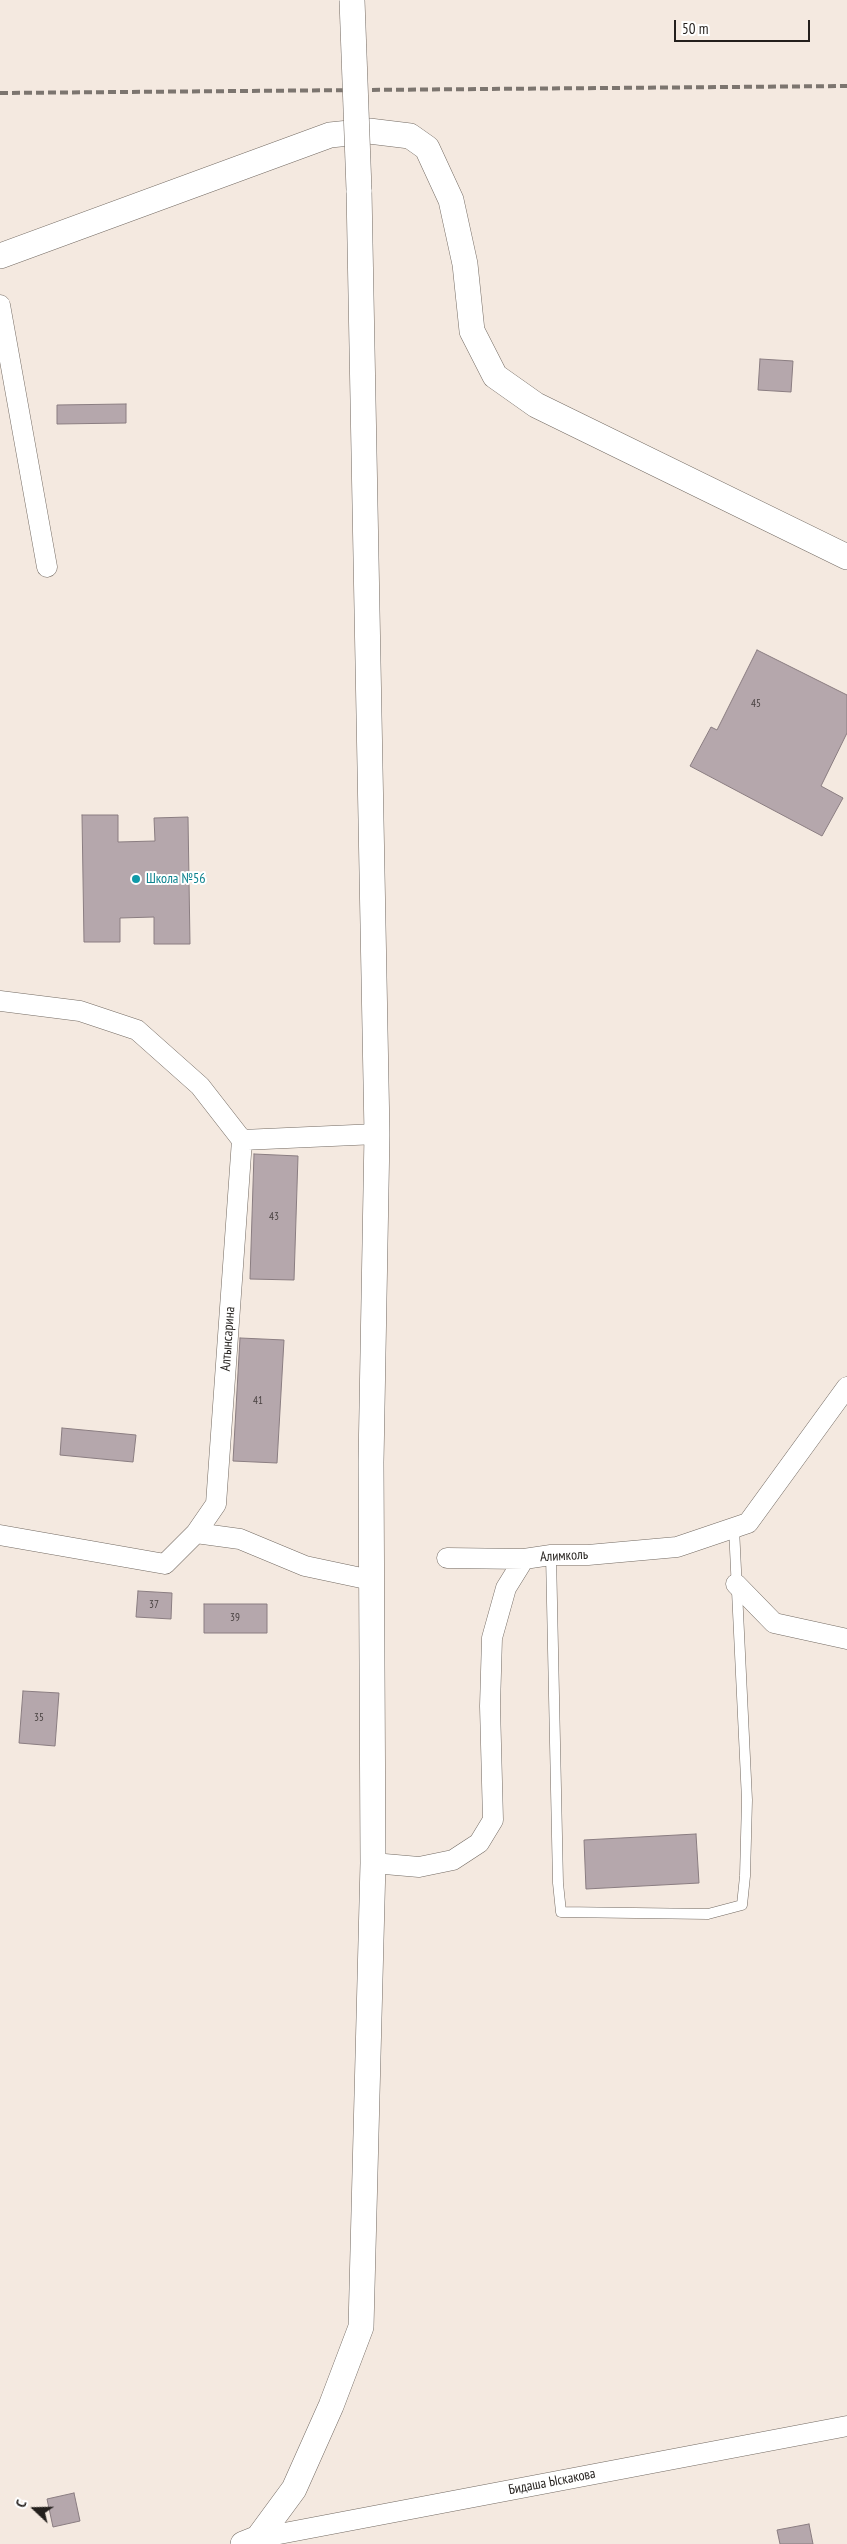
<!DOCTYPE html>
<html>
<head>
<meta charset="utf-8">
<style>
	body { margin:0 }
	#map { position:relative; width:847px; height:2544px; overflow:hidden; background:#f4e9e0; font-family:"PT Sans Narrow",sans-serif }
	canvas { display:block }
	.north { position:absolute; left:10px; top:2484px; width:50px; height:50px; -webkit-text-stroke:4px #fff; paint-order:stroke; rotate:291deg; font-size:14px; font-weight:700; line-height:20px; text-align:center; color:#231f1c }
	.north::after { content:''; display:block; margin:auto; width:18px; height:22px; background:#231f1c; clip-path:polygon(50% 0,100% 100%,50% 72%,0 100%) }
	.scale { position:absolute; left:674px; top:20px; width:136px; height:22px; box-sizing:border-box; border:2px solid #231f1c; border-top:0; padding-left:6px; font-size:15px; line-height:18px; white-space:nowrap; color:#231f1c; -webkit-text-stroke:4px #fff; paint-order:stroke }
</style>
</head>
<body>
<div id="map">
<canvas width="847" height="2544"></canvas>
<div class="north">С</div>
<div class="scale">50 m</div>
</div>
<script>
const context = document.querySelector('canvas').getContext('2d');
context.lineJoin = 'round';
function paint(path, color) {
  context.fillStyle = color;
  context.fill(path, 'evenodd');
}
function toPath(rows) {
  const path = new Path2D();
  for (const r of rows) {
    path.moveTo(r[0], r[1]);
    for (let i = 2; i < r.length; i += 2) path.lineTo(r[i], r[i + 1]);
  }
  return path;
}
function trace(path, color, width, dash) {
  context.strokeStyle = color;
  context.lineWidth = width;
  context.lineCap = dash ? 'butt' : 'round';
  context.setLineDash(dash || []);
  context.stroke(path);
}
function write(font, color, halo, rows, align = 'center') {
  context.font = font + ' "PT Sans Narrow",sans-serif';
  context.lineWidth = 4;
  context.setLineDash([]);
  context.textBaseline = 'middle';
  context.strokeStyle = halo;
  context.fillStyle = color;
  for (const [text, x, y, turn = 0] of rows) {
    context.save();
    context.translate(x, y);
    context.rotate((+turn || 0) * Math.PI / 180);
    context.textAlign = isNaN(turn) ? turn : align;
    if (halo) context.strokeText(text, 0, 0);
    context.fillText(text, 0, 0);
    context.restore();
  }
}
const building = toPath([
	[760,359,793,361,791,392,758,390,760,359],
	[126,404,126,423,57,424,57,405,126,404],
	[757,650,847,695,847,733,821,786,843,798,822,836,690,766,711,727,717,730,757,650],
	[82,815,118,815,118,842,155,841,154,818,188,817,190,944,154,944,154,917,120,918,120,942,84,942,82,815],
	[254,1154,298,1156,294,1280,250,1279,254,1154],
	[240,1338,284,1340,277,1463,233,1461,240,1338],
	[62,1428,136,1435,133,1462,60,1455,62,1428],
	[138,1591,172,1593,171,1619,136,1617,138,1591],
	[204,1604,267,1604,267,1633,204,1633,204,1604],
	[23,1691,59,1693,55,1746,19,1743,23,1691],
	[696,1834,699,1883,586,1889,584,1840,696,1834],
	[74,2493,80,2521,53,2527,47,2499,74,2493],
	[809,2524,813,2544,780,2544,777,2530,809,2524]
]);
const service = toPath([
	[551,1555,558,1883,561,1912,708,1914,742,1905,745,1876,747,1800,734,1528]
]);
const minor = toPath([
	[0,305,47,567],
	[0,1001,80,1011,137,1030,200,1086,242,1140,216,1504,196,1533],
	[242,1140,377,1134],
	[0,1535,165,1564,196,1533,240,1539,305,1566,371,1580],
	[447,1558,524,1559],
	[736,1584,774,1623,847,1639],
	[373,1863,419,1867,453,1860,479,1843,493,1820,490,1706,492,1638,506,1588,524,1559,551,1555,588,1555,677,1547,748,1523,847,1387],
	[258,2538,847,2426]
]);
const tertiary = toPath([
	[0,256,330,135,369,131,410,136,427,148,451,200,465,264,472,331,495,376,536,405,847,557],
	[243,2544,258,2538,294,2489,331,2406,361,2327,373,1863,371,1462,377,1134,359,190]
]);
const rail = toPath([
	[0,93,847,86]
]);
const tertiaryBridge = toPath([
	[352,0,359,190]
]);
const markers = [
	[136,879,5,"#0f9aa8"]
];
const numberNames = [
	["45",756,704],
	["43",274,1217],
	["41",258,1401],
	["37",154,1605],
	["39",235,1618],
	["35",39,1718]
];
const cultureNames = [
	["Школа №56",146,879]
];
const streetNames = [
	["Алтынсарина",228,1339,-86],
	["Алимколь",564,1556,-3],
	["Бидаша Ыскакова",552,2482,-11]
];
paint(building, '#b5a7ac');
trace(building, '#8a7d81', 1);
trace(service, '#736a62', 11);
trace(minor, '#736a62', 21);
trace(tertiary, '#736a62', 26);
trace(service, '#fff', 10);
trace(minor, '#fff', 20);
trace(tertiary, '#fff', 25);
trace(rail, '#7c756f', 4, [8, 4]);
trace(tertiaryBridge, '#736a62', 26, []);
trace(tertiaryBridge, '#fff', 25);
for (const [x, y, r, color] of markers) {
  const dot = new Path2D();
  dot.arc(x, y, r, 0, 2 * Math.PI);
  context.fillStyle = color;
  context.fill(dot);
  trace(dot, '#fff', 2);
}
write('11px', '#484140', null, numberNames);
write('14px', '#0d838f', '#fff', cultureNames, 'left');
write('14px', '#231f1c', '#fff', streetNames);
</script>
</body>
</html>
